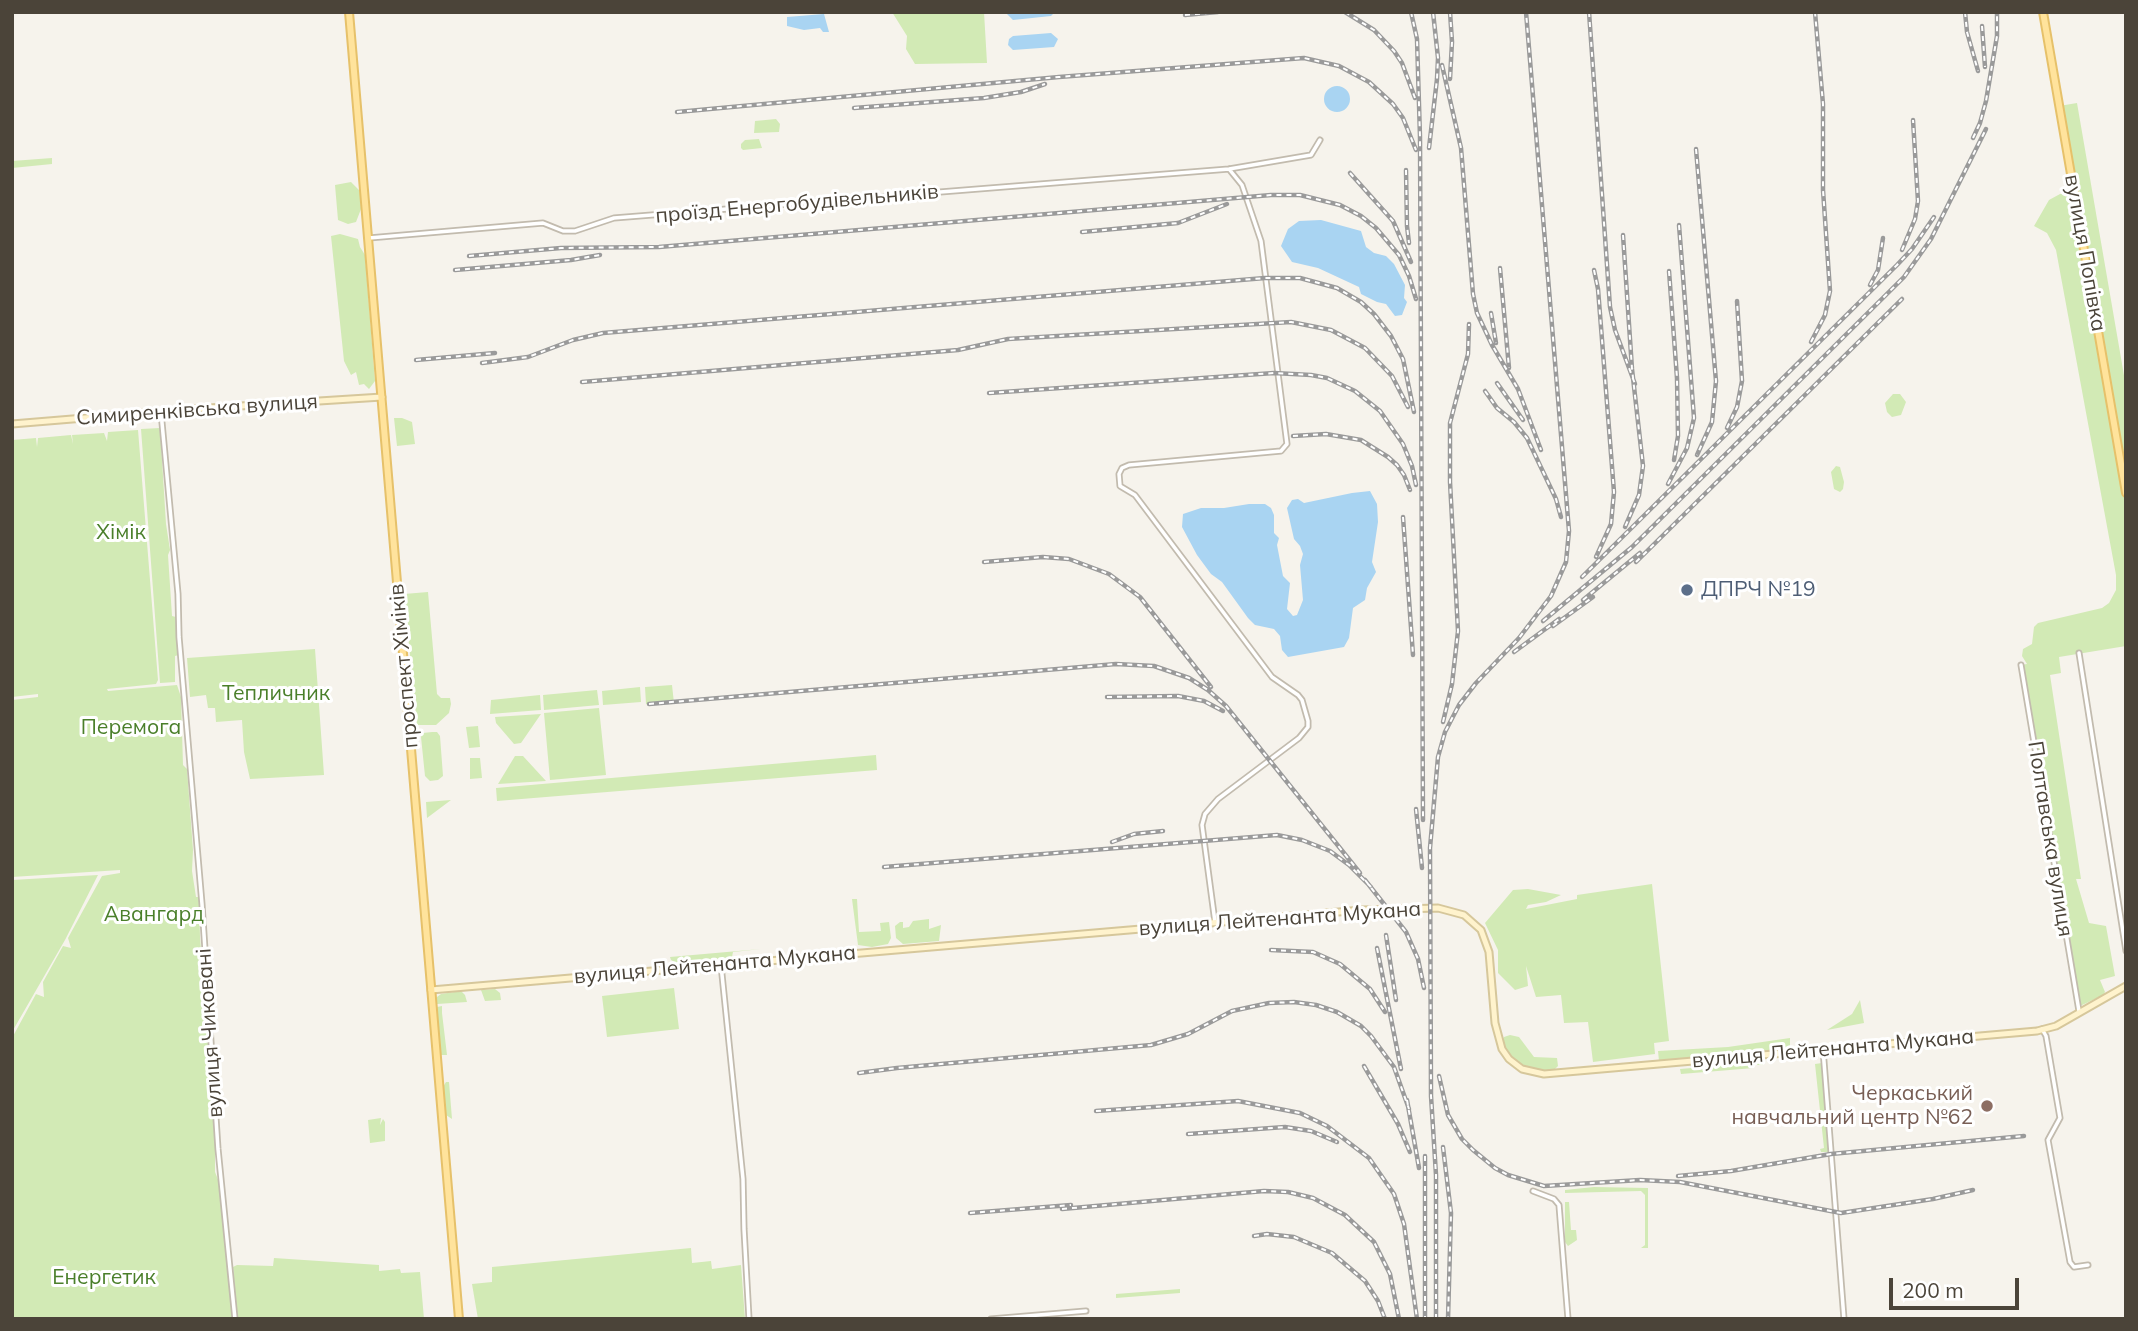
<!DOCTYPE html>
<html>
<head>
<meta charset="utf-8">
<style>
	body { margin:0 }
	#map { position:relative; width:2138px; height:1331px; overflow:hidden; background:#f6f3ec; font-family:Mulish,sans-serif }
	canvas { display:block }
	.frame { position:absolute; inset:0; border:14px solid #4b4439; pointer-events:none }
	.scale { position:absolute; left:1889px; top:1278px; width:130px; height:32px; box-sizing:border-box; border:4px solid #4b4439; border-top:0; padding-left:9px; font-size:21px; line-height:24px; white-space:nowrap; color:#4b4439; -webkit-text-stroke:5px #fff; paint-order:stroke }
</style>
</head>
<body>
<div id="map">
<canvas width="2138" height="1331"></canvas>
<div class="frame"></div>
<div class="scale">200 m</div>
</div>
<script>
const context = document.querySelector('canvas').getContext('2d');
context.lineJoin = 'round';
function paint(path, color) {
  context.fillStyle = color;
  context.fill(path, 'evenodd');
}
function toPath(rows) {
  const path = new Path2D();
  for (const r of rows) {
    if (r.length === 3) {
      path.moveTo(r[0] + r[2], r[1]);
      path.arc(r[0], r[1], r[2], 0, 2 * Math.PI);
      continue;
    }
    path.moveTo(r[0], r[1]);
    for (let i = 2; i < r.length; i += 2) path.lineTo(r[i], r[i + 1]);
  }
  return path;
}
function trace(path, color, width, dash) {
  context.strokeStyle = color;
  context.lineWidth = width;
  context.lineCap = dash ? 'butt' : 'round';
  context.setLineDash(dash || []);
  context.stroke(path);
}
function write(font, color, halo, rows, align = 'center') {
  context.font = font + ' Mulish,sans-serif';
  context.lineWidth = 6;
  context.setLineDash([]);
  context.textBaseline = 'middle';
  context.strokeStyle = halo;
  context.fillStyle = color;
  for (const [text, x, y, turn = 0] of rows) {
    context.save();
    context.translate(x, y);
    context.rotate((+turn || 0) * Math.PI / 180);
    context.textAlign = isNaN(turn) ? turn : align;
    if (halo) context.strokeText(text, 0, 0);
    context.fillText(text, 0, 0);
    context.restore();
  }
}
const green = toPath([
	[892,12,984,12,987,63,915,64,906,49,907,36],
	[2077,103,2126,387,2126,646,2059,657,2061,673,2050,675,2081,879,2076,879,2089,923,2106,926,2115,976,2100,980,2105,992,2103,995,2078,1007,2021,665,2027,664,2022,656,2023,649,2032,644,2034,627,2038,623,2102,608,2109,603,2116,590,2116,575,2056,250,2047,233,2034,226,2049,200,2060,194,2071,193,2059,106],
	[776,119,780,124,779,132,754,133,755,121],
	[759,139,762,148,743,150,741,148,741,144,745,140],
	[52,158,52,164,12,168,12,161],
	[351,182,360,191,361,209,356,222,348,224,338,220,335,185],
	[340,234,358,239,360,247,365,255,375,381,369,389,364,384,359,385,356,372,351,375,344,361,331,236],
	[1893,394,1900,394,1906,402,1901,415,1892,417,1887,412,1885,403],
	[394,418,402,418,412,422,415,444,397,446],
	[160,428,166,524,170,550,168,555,172,616,176,617,179,655,175,656,175,682,160,683,141,429],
	[138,430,158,680,156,684,107,689,108,691,177,685,181,697,183,765,187,769,193,850,192,871,196,897,199,897,200,937,212,1092,210,1094,215,1133,215,1172,219,1182,233,1319,12,1319,12,1038,36,994,44,997,43,982,63,946,71,948,68,938,102,876,120,873,120,870,12,877,12,700,38,697,38,694,12,697,12,440,36,438,37,447,38,438,71,435,73,444,72,435,104,433,107,441,108,432],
	[1836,466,1840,467,1844,482,1843,489,1840,492,1834,489,1831,472],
	[428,592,437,694,441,698,450,698,451,704,449,713,436,725,417,725,404,594],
	[315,649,324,775,250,779,244,752,242,720,216,722,215,708,208,708,206,695,190,697,187,658],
	[672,685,674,703,646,704,645,687],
	[640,687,641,702,603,705,602,691],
	[597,690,599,705,544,710,543,695],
	[540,695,541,710,490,714,491,700],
	[599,708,606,775,550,780,544,713],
	[541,714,521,743,514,744,496,723,495,717],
	[478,726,480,747,469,748,466,727],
	[432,732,437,732,440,736,443,776,438,780,430,781,425,776,421,737,423,733],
	[876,755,877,770,497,801,496,788],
	[515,756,523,756,546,781,498,784],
	[470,758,480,758,482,778,470,779],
	[451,800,427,818,426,802],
	[98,875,65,940,12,1032,12,880],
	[1652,884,1669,1041,1654,1043,1655,1054,1593,1062,1588,1022,1564,1023,1561,995,1536,997,1526,966,1528,986,1515,990,1498,973,1498,950,1485,923,1513,890,1528,889,1561,895,1546,902,1528,905,1526,909,1577,899,1577,895],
	[852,899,857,899,859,932,881,931,880,923,889,922,891,938,888,944,872,947,858,945],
	[929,919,929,929,941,925,939,941,903,944,896,938,895,926,900,922,903,922,903,928,909,927,913,921],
	[761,949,733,952,732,957,727,959,678,964,671,960,670,957],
	[674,988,679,1029,607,1037,602,996],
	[495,989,500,993,501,1000,485,1001,481,990],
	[461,991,465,995,467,1002,437,1004,437,997,441,994],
	[1860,1000,1864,1023,1827,1030,1852,1014],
	[442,1006,442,1013,447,1055,441,1055,437,1007],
	[1510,1035,1519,1037,1534,1057,1557,1058,1558,1066,1554,1070,1536,1071,1519,1063,1509,1054,1502,1042,1504,1037],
	[1790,1038,1790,1047,1771,1051,1659,1061,1658,1051,1728,1047],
	[1763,1062,1763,1065,1754,1065,1754,1068,1681,1074,1680,1069],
	[1822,1063,1829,1152,1821,1152,1820,1149,1824,1148,1815,1064],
	[446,1082,449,1082,452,1119,446,1115,443,1087],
	[381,1118,380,1125,383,1119,385,1122,385,1141,370,1143,368,1120],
	[1594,1187,1648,1188,1648,1248,1641,1248,1645,1245,1645,1195,1641,1191,1565,1193,1565,1190],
	[1565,1202,1569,1202,1571,1230,1576,1230,1577,1240,1568,1246,1565,1242],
	[691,1248,692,1263,711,1261,712,1269,741,1265,745,1319,478,1319,472,1284,492,1282,492,1267],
	[274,1258,379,1265,379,1271,400,1269,401,1273,420,1272,424,1319,237,1319,233,1267,237,1265,273,1266],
	[1180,1289,1180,1293,1116,1298,1116,1294]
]);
const water = toPath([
	[1055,12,1051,16,1013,20,1006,13],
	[824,14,829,32,823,32,820,28,804,30,787,26,787,17],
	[1051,33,1058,39,1054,47,1013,50,1008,45,1009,39,1013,36],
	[1337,99,13],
	[1321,220,1361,231,1366,247,1374,253,1386,256,1394,264,1405,285,1404,298,1407,302,1402,315,1395,316,1386,304,1377,302,1361,294,1359,287,1318,268,1292,262,1281,246,1288,229,1299,221],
	[1370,491,1377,504,1378,522,1372,562,1376,572,1367,588,1365,600,1353,608,1349,638,1344,647,1288,657,1282,650,1280,636,1274,629,1255,625,1248,618,1222,582,1211,574,1197,555,1182,527,1183,514,1201,508,1224,508,1249,504,1265,504,1271,508,1274,515,1274,533,1279,538,1277,545,1283,576,1290,583,1287,609,1293,616,1297,615,1303,600,1300,565,1303,554,1300,546,1294,539,1287,508,1292,500,1298,499,1304,503,1352,493]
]);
const street = toPath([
	[369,238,543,223,563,231,575,231,614,218,1229,169,1311,155,1320,140],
	[161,412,178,594,179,637,202,904,218,1149,235,1319],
	[2079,653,2126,951],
	[2021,665,2079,1011],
	[1215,922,1202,825,1205,814,1218,799,1299,738,1308,727,1308,721,1302,700,1298,695,1272,677,1135,495,1120,486,1119,474,1122,468,1129,465,1281,451,1287,444,1261,241,1242,185,1229,169],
	[721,965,743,1179,744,1229,749,1319],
	[2042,1029,2046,1036,2060,1118,2048,1140,2070,1262,2074,1267,2088,1265],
	[1823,1049,1844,1319],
	[1533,1191,1554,1199,1559,1205,1568,1319],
	[991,1319,1086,1311]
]);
const secondary = toPath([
	[12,424,193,409,382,397],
	[431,990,1362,910,1438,908,1464,915,1481,930,1489,952,1495,1023,1502,1049,1509,1059,1522,1069,1544,1074,2037,1031,2056,1026,2126,986]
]);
const primary = toPath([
	[349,12,459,1319],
	[2043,12,2126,493]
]);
const rail = toPath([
	[1345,12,1374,30,1394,51,1402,63,1415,98],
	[1411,12,1417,39,1420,137,1423,820],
	[1450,12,1452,42,1450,79],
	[1589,12,1610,307,1615,330,1635,384],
	[1965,12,1967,32,1978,71],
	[1185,15,1218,12],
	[1982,26,1985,67],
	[1442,65,1461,148,1473,294,1477,313,1492,345,1518,389,1541,450],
	[854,108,984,98,1021,92,1045,84],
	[677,112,1059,77,1304,58,1339,66,1369,82,1393,104,1403,118,1416,150],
	[1973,138,1980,123,1986,101,1997,36,1997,12],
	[1429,148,1437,79,1438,58,1433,12],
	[1696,149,1716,381,1712,422,1697,455],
	[1406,170,1407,226,1409,243],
	[1350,173,1393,221,1411,262],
	[1082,232,1178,223,1227,204],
	[1623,235,1632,369,1643,466,1639,495,1625,527],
	[1902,250,1915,219,1918,201,1913,120],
	[469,256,561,248,659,247,1271,195,1300,195,1340,205,1361,216,1376,228,1399,255,1409,276,1416,299],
	[1500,268,1509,368],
	[455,270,571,260,600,255],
	[1594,270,1598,289,1614,492,1611,524,1596,557],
	[1669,271,1677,378,1678,436,1674,460],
	[1870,285,1878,270,1883,238],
	[1491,313,1496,343],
	[1811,342,1825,315,1830,291,1823,190,1823,104,1815,12],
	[416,360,495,353],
	[482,363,528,357,573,340,603,333,1265,278,1300,278,1337,288,1361,302,1374,314,1391,336,1403,359,1414,412],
	[582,382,958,350,1008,339,1291,322,1331,330,1365,348,1392,376,1408,407],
	[1497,383,1523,420],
	[1485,391,1497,408,1514,422,1527,438,1556,499,1561,517],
	[989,393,1274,373,1311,375,1327,378,1355,391,1380,411,1403,444,1412,466,1416,485],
	[1727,428,1737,407,1742,381,1737,301],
	[1293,436,1326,434,1361,440,1388,457,1397,465,1404,475,1410,490],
	[1668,484,1687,448,1694,418,1679,225],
	[1403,517,1413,655],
	[984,562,1043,557,1069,559,1109,574,1140,597,1211,687],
	[1636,562,1902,299],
	[1582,577,1897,265,1912,249,1934,217],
	[1583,600,1640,553],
	[1543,621,1632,547,1904,277,1931,239,1986,129],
	[1553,626,1593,597],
	[1514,652,1559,619],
	[1107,697,1178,696,1204,701,1223,711],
	[649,704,1116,664,1154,666,1189,678,1208,690,1226,706,1360,873],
	[1443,722,1452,684,1458,631,1450,482,1450,423,1468,354,1469,324],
	[1416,809,1422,868],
	[1112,842,1134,834,1163,831],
	[884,867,1277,835,1302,840,1330,851,1349,865,1371,887],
	[1365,880,1406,932,1418,959,1424,988],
	[1386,935,1396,1000],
	[1377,948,1401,1069],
	[1271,950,1313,952,1340,964,1370,989,1385,1012],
	[1364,1066,1398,1124,1410,1152],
	[859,1073,897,1068,1151,1045,1188,1034,1232,1011,1269,1003,1294,1002,1316,1005,1337,1012,1361,1026,1371,1036,1394,1067,1409,1109],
	[1439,1076,1448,1115,1462,1139,1473,1150,1495,1168,1508,1175,1544,1186,1640,1180,1680,1182,1841,1213,1933,1199,1973,1190],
	[1407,1100,1419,1168],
	[1096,1111,1238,1101,1300,1113,1327,1126,1369,1158,1394,1194,1404,1224,1417,1319],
	[1188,1134,1285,1127,1311,1131,1337,1142],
	[1443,1147,1451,1213,1448,1319],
	[1425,1156,1425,1319],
	[1678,1176,1731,1171,1831,1154,2024,1136],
	[1062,1209,1264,1191,1288,1192,1313,1198,1345,1215,1374,1242,1390,1274,1399,1319],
	[970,1213,1071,1205],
	[1254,1236,1267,1234,1294,1237,1332,1253,1365,1281,1378,1301,1385,1319],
	[1436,1319,1436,1175,1431,1096,1430,848,1438,757,1445,732,1459,705,1476,683,1519,638,1551,596,1566,562,1569,531,1526,12]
]);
const markers = [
	[1687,590,7,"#5c6f8a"],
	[1987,1106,7,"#8d6e63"]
];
const streetNames = [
	["проїзд Енергобудівельників",797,204,-5],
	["вулиця Попівка",2085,253,80],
	["Симиренківська вулиця",197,410,-4],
	["проспект Хіміків",404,666,-95],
	["Полтавська вулиця",2050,839,81],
	["вулиця Лейтенанта Мукана",1280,919,-4],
	["вулиця Лейтенанта Мукана",715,965,-5],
	["вулиця Чиковані",210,1033,-94],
	["вулиця Лейтенанта Мукана",1833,1049,-5]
];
const parkNames = [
	["Хімік",121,533],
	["Тепличник",276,694],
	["Перемога",131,728],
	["Авангард",154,915],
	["Енергетик",104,1278]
];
const serviceNames = [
	["ДПРЧ №19",1701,590]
];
const educationNames = [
	["Черкаський",1973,1094],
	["навчальний центр №62",1973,1118]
];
paint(green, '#d2eab5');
paint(water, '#a9d4f2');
trace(street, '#c2bbae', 7);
trace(secondary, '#d6c79b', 9);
trace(primary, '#e6c16a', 10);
trace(street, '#fff', 3.5);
trace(secondary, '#fff3cd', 5);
trace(primary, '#ffe39c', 6);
trace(rail, '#9a9a9a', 4.5);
trace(rail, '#fff', 2, [5]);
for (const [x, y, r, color] of markers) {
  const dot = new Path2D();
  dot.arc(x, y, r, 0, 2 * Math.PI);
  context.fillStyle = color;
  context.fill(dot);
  trace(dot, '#fff', 2.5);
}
write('21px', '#4b4439', '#fff', streetNames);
write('21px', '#4a7f2a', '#fff', parkNames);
write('21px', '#4e5e75', '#fff', serviceNames, 'left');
write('21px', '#785e54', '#fff', educationNames, 'right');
</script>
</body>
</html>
